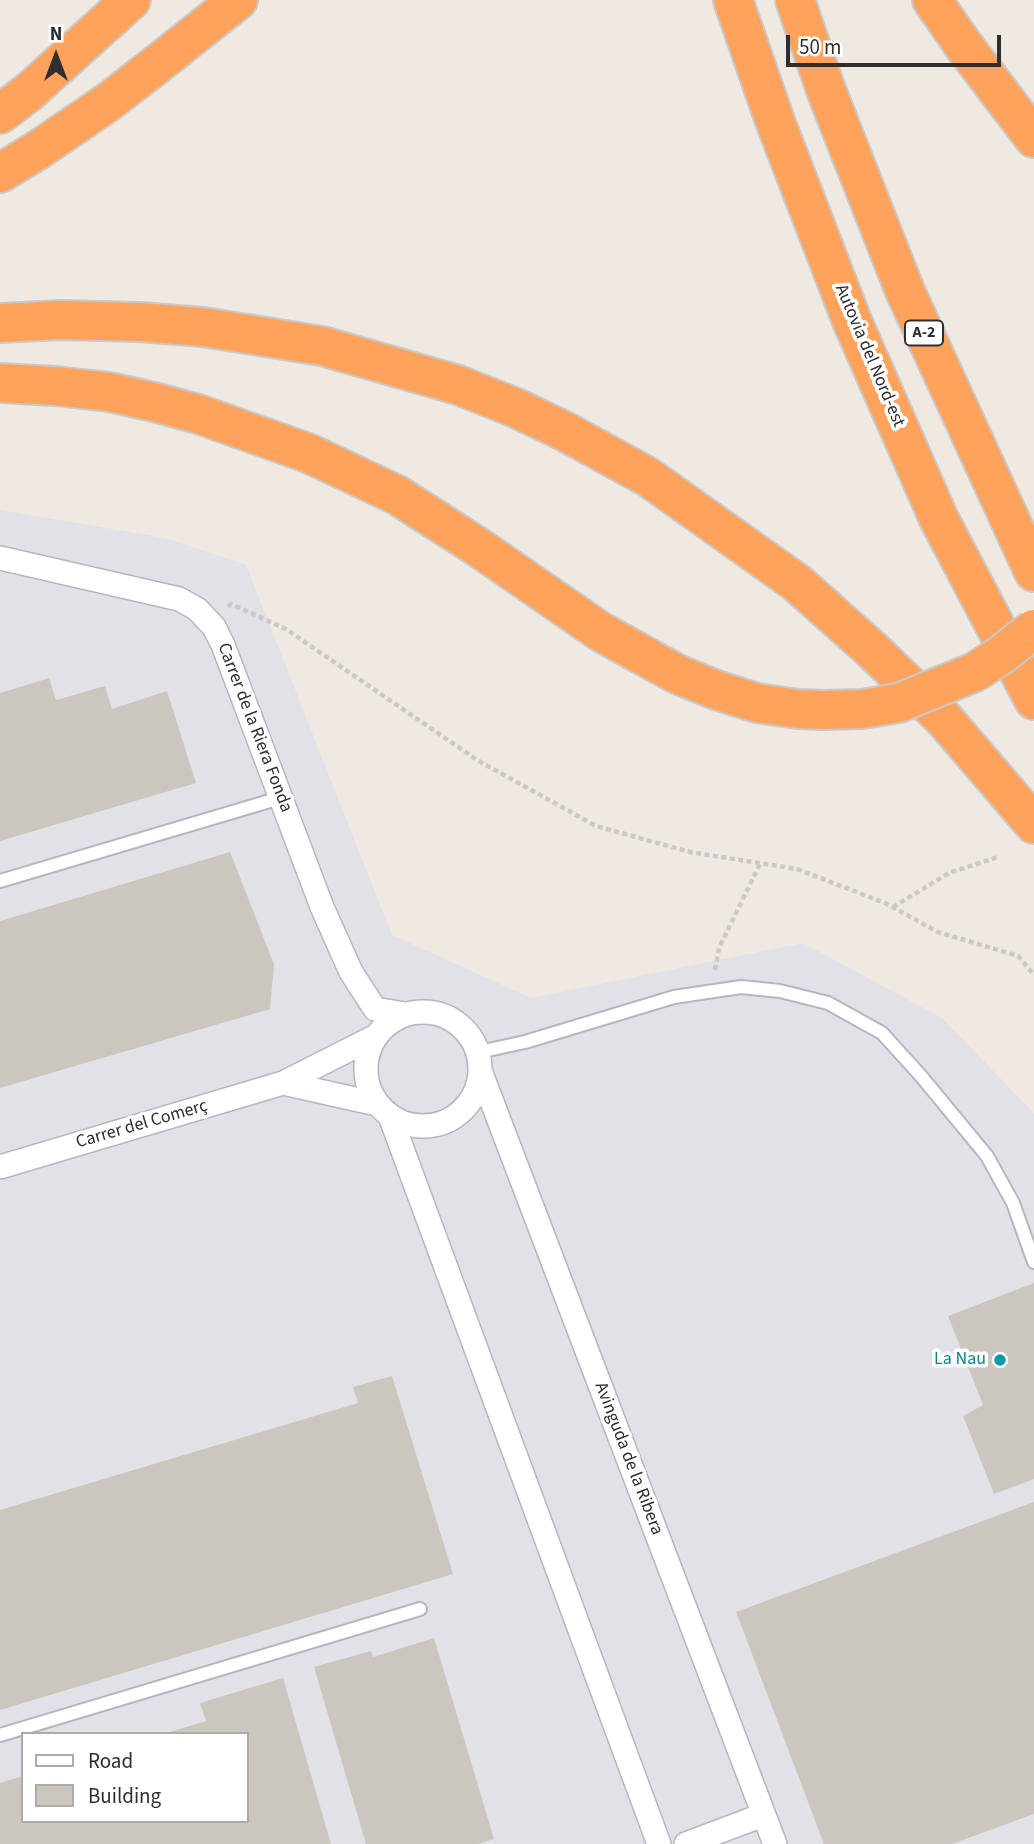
<!DOCTYPE html>
<html>
<head>
<meta charset="utf-8">
<style>
	body { margin:0 }
	#map { position:relative; width:1034px; height:1844px; overflow:hidden; background:#efe9e1; font-family:"Source Sans 3",sans-serif }
	canvas { display:block }
	.legend { position:absolute; left:21px; top:1732px; width:228px; height:91px; box-sizing:border-box; background:#fff; border:2px solid #ababab; margin:0; padding:9px 12px; list-style:none; font-size:21px; color:#2e2e2e }
	.legend li { display:flex; align-items:center; gap:14px; height:35px }
	.legend b { width:35px; border:2px solid #ababab }
	.north { position:absolute; left:21px; top:21px; width:70px; height:70px; -webkit-text-stroke:5px #fff; paint-order:stroke; rotate:0deg; font-size:19px; font-weight:700; line-height:28px; text-align:center; color:#2e2e2e }
	.north::after { content:''; display:block; margin:auto; width:24px; height:32px; background:#2e2e2e; clip-path:polygon(50% 0,100% 100%,50% 72%,0 100%) }
	.scale { position:absolute; left:786px; top:35px; width:215px; height:32px; box-sizing:border-box; border:4px solid #2e2e2e; border-top:0; padding-left:9px; font-size:21px; line-height:24px; white-space:nowrap; color:#2e2e2e; -webkit-text-stroke:5px #fff; paint-order:stroke }
</style>
</head>
<body>
<div id="map">
<canvas width="1034" height="1844"></canvas>
<ul class="legend">
<li><b style="height:9px;background:#fff"></b>Road</li>
<li><b style="height:19px;background:#cbc7bf"></b>Building</li>
</ul>
<div class="north">N</div>
<div class="scale">50 m</div>
</div>
<script>
const context = document.querySelector('canvas').getContext('2d');
context.lineJoin = 'round';
function paint(path, color) {
  context.fillStyle = color;
  context.fill(path, 'evenodd');
}
function toPath(rows) {
  const path = new Path2D();
  for (const r of rows) {
    if (r.length === 3) {
      path.moveTo(r[0] + r[2], r[1]);
      path.arc(r[0], r[1], r[2], 0, 2 * Math.PI);
      continue;
    }
    path.moveTo(r[0], r[1]);
    for (let i = 2; i < r.length; i += 2) path.lineTo(r[i], r[i + 1]);
  }
  return path;
}
function trace(path, color, width, dash) {
  context.strokeStyle = color;
  context.lineWidth = width;
  context.lineCap = dash ? 'butt' : 'round';
  context.setLineDash(dash || []);
  context.stroke(path);
}
function write(font, color, halo, rows, align = 'center') {
  context.font = font + ' "Source Sans 3",sans-serif';
  context.lineWidth = 7;
  context.setLineDash([]);
  context.textBaseline = 'middle';
  context.strokeStyle = halo;
  context.fillStyle = color;
  for (const [text, x, y, turn = 0] of rows) {
    context.save();
    context.translate(x, y);
    context.rotate((+turn || 0) * Math.PI / 180);
    context.textAlign = isNaN(turn) ? turn : align;
    if (halo) context.strokeText(text, 0, 0);
    context.fillText(text, 0, 0);
    context.restore();
  }
}
const industrial = toPath([
	[0,510,165,538,246,565,392,935,531,998,803,943,942,1018,1034,1113,1034,1844,0,1844],
	[23,1734,247,1734,247,1821,23,1821]
]);
const building = toPath([
	[49,678,56,700,105,686,112,709,167,691,196,783,0,841,0,693],
	[230,852,274,964,270,1009,0,1088,0,921],
	[1034,1283,1034,1479,994,1494,963,1416,983,1405,948,1316],
	[392,1376,453,1574,0,1710,0,1510,358,1403,353,1387],
	[1034,1502,1034,1814,952,1844,824,1844,736,1612],
	[434,1638,494,1839,478,1844,366,1844,314,1667,371,1651,373,1657],
	[283,1678,331,1844,0,1844,0,1783,23,1776,23,1821,247,1821,247,1734,167,1733,206,1721,200,1703]
]);
const path = toPath([
	[228,606,231,604,286,629,477,760,596,826,690,852,797,869,885,903,938,932,1018,956,1034,975],
	[893,907,949,873,998,857],
	[715,970,719,948,760,864]
]);
const service = toPath([
	[0,881,280,798],
	[479,1052,525,1042,674,997,741,987,780,991,828,1003,882,1033,921,1076,987,1156,1013,1203,1034,1262],
	[0,1735,420,1609]
]);
const minor = toPath([
	[0,558,179,599,197,609,214,627,223,645,322,907,351,972,375,1009,405,1014],
	[423,1069,57],
	[481,1073,775,1844],
	[283,1083,377,1104],
	[390,1116,659,1844],
	[0,1167,283,1083,376,1036],
	[686,1844,763,1815]
]);
const motorway = toPath([
	[733,0,775,121,852,321,939,519,1034,700],
	[795,0,826,90,905,291,1034,572],
	[932,0,964,46,1034,138],
	[0,114,29,92,131,0],
	[0,173,38,150,107,103,160,62,238,0],
	[0,323,60,320,140,322,203,327,322,346,458,385,516,408,566,432,648,477,797,583,870,648,944,719,1034,824],
	[0,383,56,386,109,392,154,402,198,414,308,453,397,495,478,547,601,632,677,674,716,690,757,703,798,709,824,710]
]);
const motorwayBridge = toPath([
	[824,710,862,709,899,703,975,672,1001,655,1034,629]
]);
const markers = [
	[1000,1360,7,"#0f9aa8"]
];
const shields = [
	[924,333,38]
];
const shieldNames = [
	["A-2",924,333]
];
const streetNames = [
	["Autovia del Nord-est",869,356,67],
	["Carrer de la Riera Fonda",254,728,69],
	["Carrer del Comerç",142,1125,-16],
	["Avinguda de la Ribera",628,1459,69]
];
const cultureNames = [
	["La Nau",986,1360]
];
paint(industrial, '#e3e1e8');
paint(building, '#cbc7bf');
trace(service, '#b4b7c1', 16);
trace(minor, '#b4b7c1', 26);
trace(motorway, '#c9c9c9', 42);
trace(path, '#c9c9c9', 4.5, [5, 3.5]);
trace(service, '#fff', 12);
trace(minor, '#fff', 23);
trace(motorway, '#ffa35c', 38);
trace(motorwayBridge, '#c9c9c9', 42, []);
trace(motorwayBridge, '#ffa35c', 38);
for (const [x, y, r, color] of markers) {
  const dot = new Path2D();
  dot.arc(x, y, r, 0, 2 * Math.PI);
  context.fillStyle = color;
  context.fill(dot);
  trace(dot, '#fff', 2.5);
}
for (const [x, y, w] of shields) {
  const box = new Path2D();
  box.roundRect(x - w / 2, y - 12.5, w, 25, 5);
  context.fillStyle = '#fff';
  context.fill(box);
  trace(box, '#2e2e2e', 2);
}
write('bold 16px', '#2e2e2e', null, shieldNames);
write('18px', '#2e2e2e', '#fff', streetNames);
write('18px', '#0d838f', '#fff', cultureNames, 'right');
</script>
</body>
</html>
